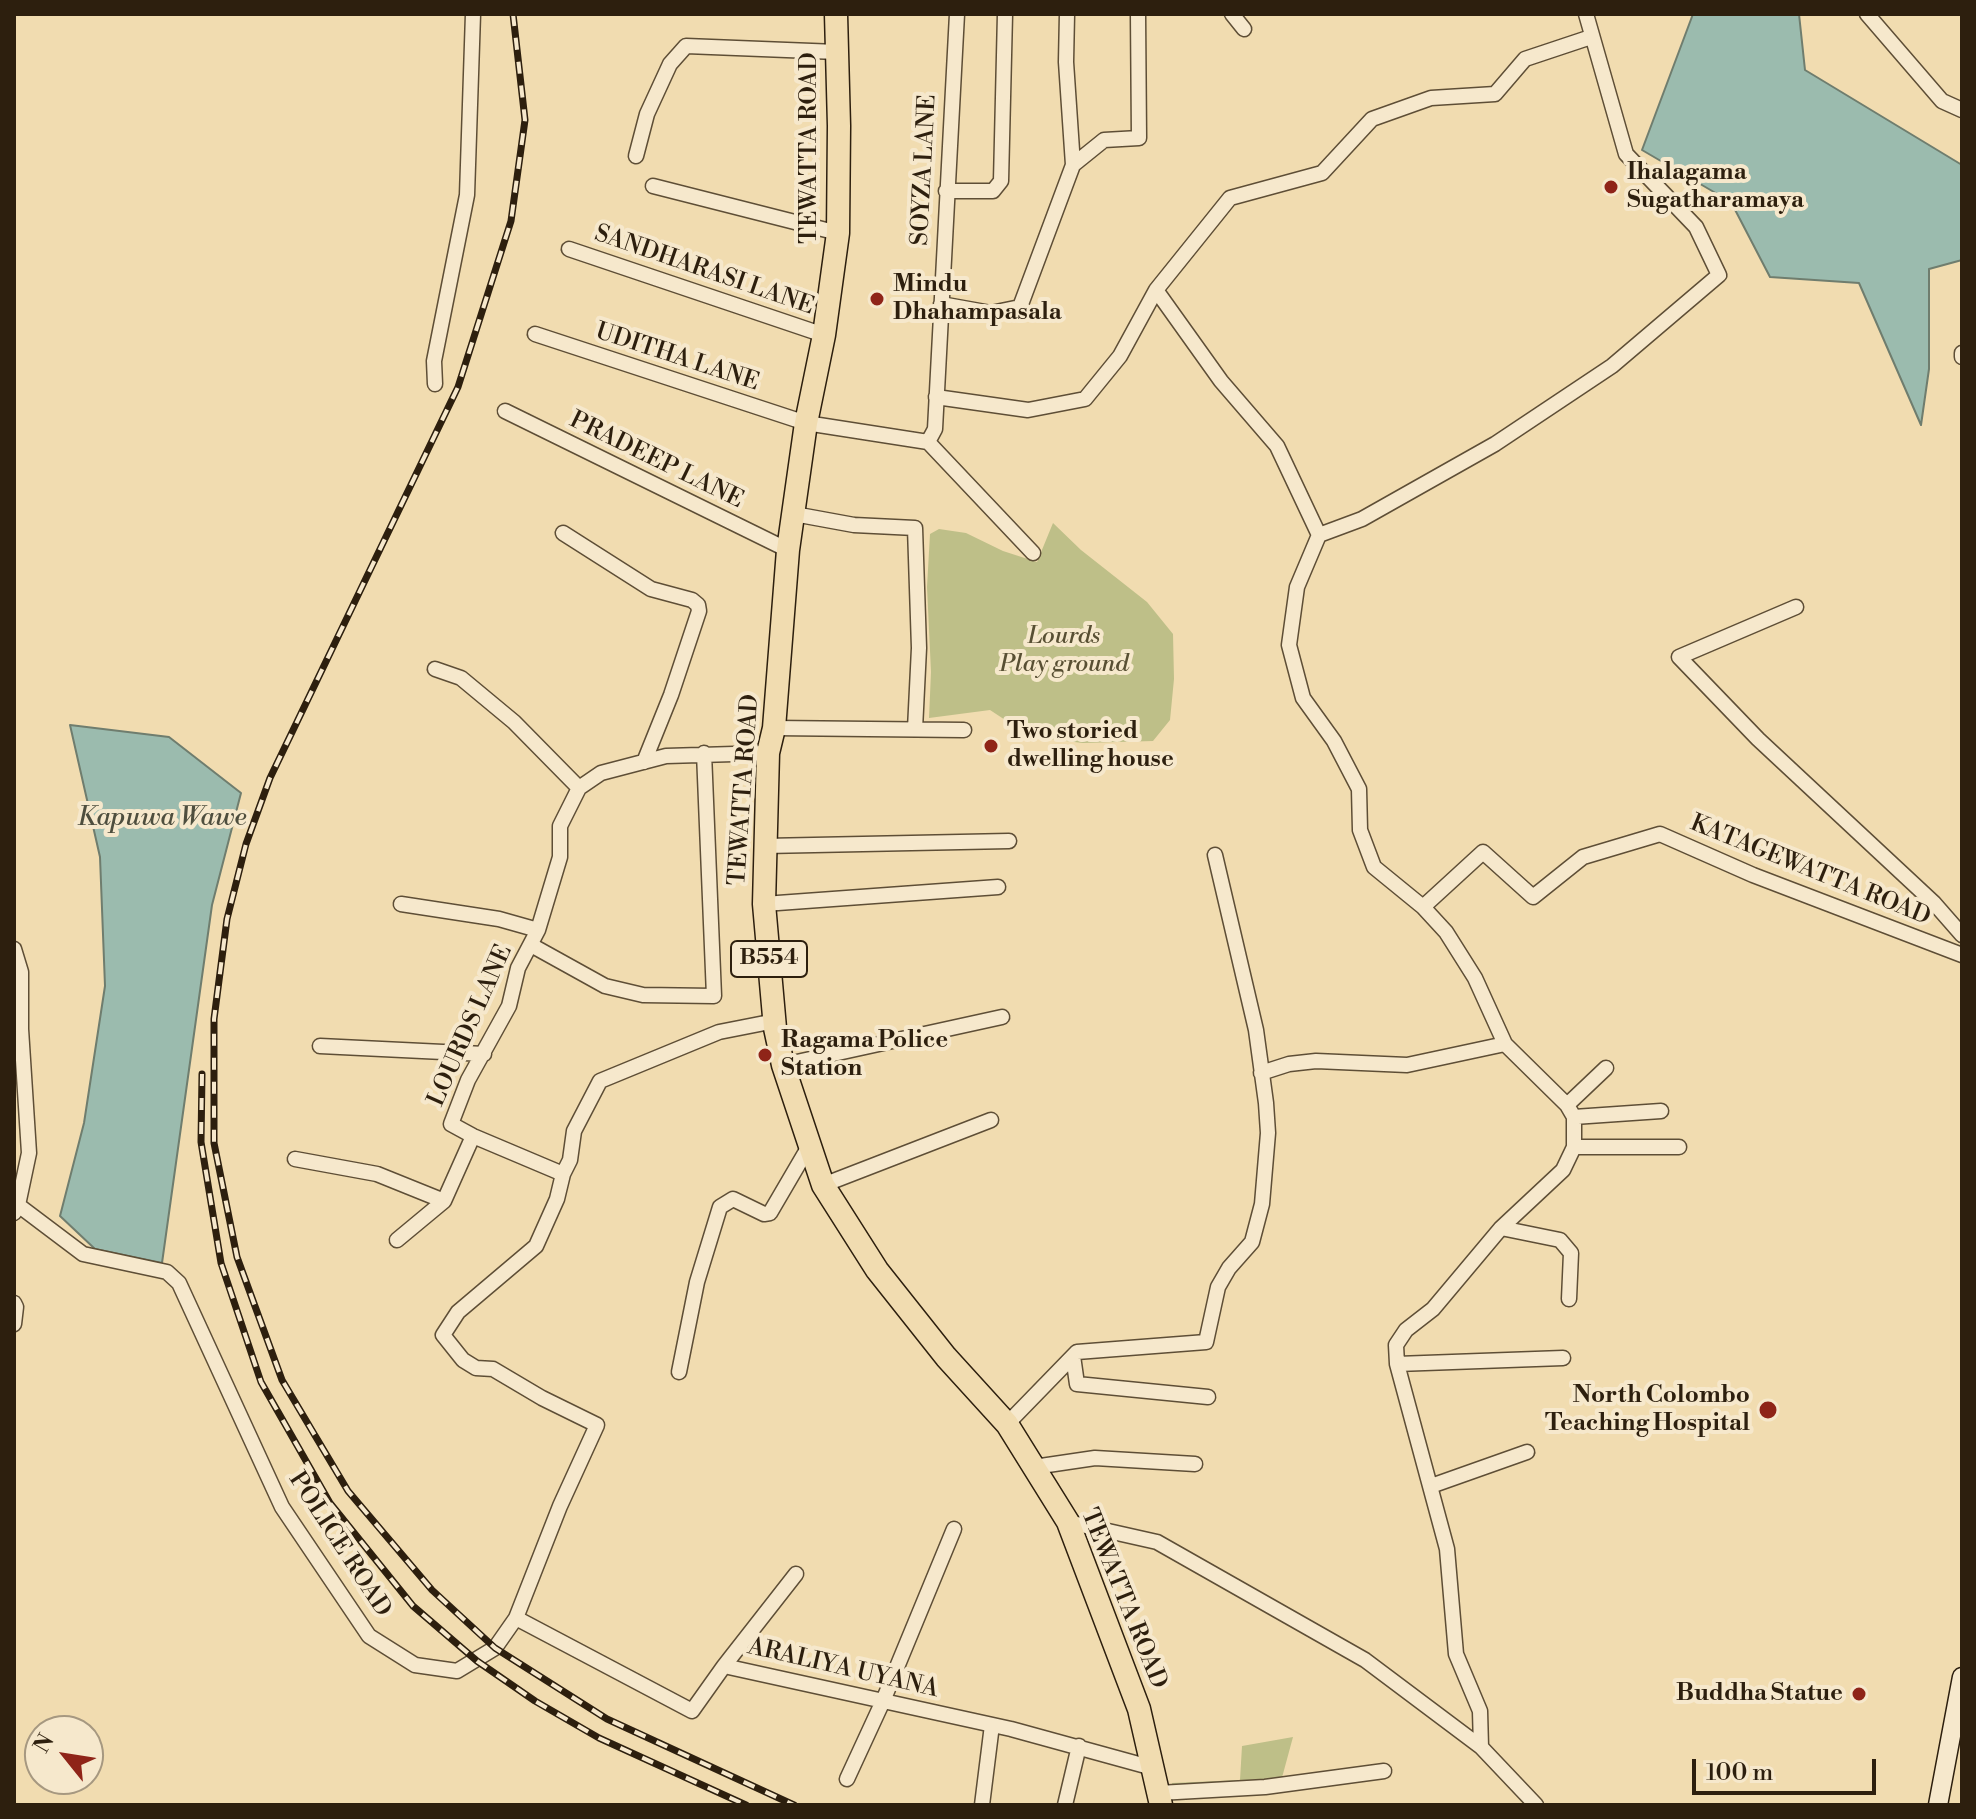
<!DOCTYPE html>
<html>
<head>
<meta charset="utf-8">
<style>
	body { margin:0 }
	#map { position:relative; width:1976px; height:1819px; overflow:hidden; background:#f1dcb0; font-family:"Libre Bodoni",serif }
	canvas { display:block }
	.frame { position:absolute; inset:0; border:16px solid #2d1f0e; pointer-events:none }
	.north { position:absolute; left:24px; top:1715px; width:80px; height:80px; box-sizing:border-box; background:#f6e8cc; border:2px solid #a69880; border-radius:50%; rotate:300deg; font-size:22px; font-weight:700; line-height:32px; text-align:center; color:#2d1f0e }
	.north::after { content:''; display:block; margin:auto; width:28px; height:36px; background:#8f2418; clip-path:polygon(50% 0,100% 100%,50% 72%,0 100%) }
	.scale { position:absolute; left:1692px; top:1759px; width:184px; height:36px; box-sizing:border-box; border:4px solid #2d1f0e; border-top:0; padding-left:10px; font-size:24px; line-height:28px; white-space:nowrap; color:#2d1f0e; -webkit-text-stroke:6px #f6e8cc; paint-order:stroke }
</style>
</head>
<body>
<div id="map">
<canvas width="1976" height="1819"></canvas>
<div class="frame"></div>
<div class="north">N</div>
<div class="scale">100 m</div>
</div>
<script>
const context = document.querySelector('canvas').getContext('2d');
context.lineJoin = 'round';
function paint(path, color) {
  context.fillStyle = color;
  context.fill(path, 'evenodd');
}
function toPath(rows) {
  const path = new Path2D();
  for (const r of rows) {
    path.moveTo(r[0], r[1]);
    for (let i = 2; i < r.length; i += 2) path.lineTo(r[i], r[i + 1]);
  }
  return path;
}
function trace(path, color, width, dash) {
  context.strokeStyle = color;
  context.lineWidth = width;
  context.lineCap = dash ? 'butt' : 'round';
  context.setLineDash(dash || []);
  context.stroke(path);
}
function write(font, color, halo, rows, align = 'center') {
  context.font = font + ' "Libre Bodoni",serif';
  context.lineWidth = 8;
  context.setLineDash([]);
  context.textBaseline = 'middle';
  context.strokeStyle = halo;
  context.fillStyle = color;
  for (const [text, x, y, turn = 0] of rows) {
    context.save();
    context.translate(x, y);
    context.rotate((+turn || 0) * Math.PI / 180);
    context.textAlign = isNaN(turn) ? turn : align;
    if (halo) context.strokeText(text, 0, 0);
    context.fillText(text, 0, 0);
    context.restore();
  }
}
const green = toPath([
	[1053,523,1081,550,1147,602,1173,634,1174,679,1170,720,1153,741,1083,743,1031,737,990,710,929,718,931,672,927,587,930,534,939,529,966,533,1003,551,1037,562],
	[1293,1737,1280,1785,1173,1790,1172,1783,1240,1780,1242,1746]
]);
const water = toPath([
	[1693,14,1799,14,1805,70,1962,165,1962,260,1929,269,1929,369,1921,425,1859,283,1770,277,1731,202,1642,150,1693,14],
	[70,725,169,737,241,793,212,905,162,1263,95,1249,60,1216,84,1123,105,986,100,857,70,725]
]);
const street = toPath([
	[1232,14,1244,29],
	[1867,14,1942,101,1962,110],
	[636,156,647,114,670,64,686,46,837,52],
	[1073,165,1104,140,1139,138,1138,14],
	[653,186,838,233],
	[946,191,993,191,1001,181,1005,14],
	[569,249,824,335],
	[1156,290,1230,198,1322,173,1372,119,1431,98,1495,94,1525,59,1591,37],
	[941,304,991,313,1020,307,1073,165,1066,62,1067,14],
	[535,334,806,423,928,442,935,429,957,14],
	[1962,353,1962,357],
	[435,384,434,361,467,195,473,14],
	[936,397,1028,410,1085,399,1120,356,1156,290,1221,381,1277,446,1319,535],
	[505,411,788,550],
	[928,442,1033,553],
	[794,514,854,525,915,528,919,648,915,729],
	[563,533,651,589,692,600,698,605,699,611,671,695,644,762],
	[1796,607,1679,657,1758,739,1934,903,1962,935],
	[435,669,461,678,514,722,579,788],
	[774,728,964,730],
	[765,846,1009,841],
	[401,904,499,919,538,930],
	[764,904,998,887],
	[1423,907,1374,867,1360,830,1359,789,1334,741,1303,698,1289,645,1297,587,1319,535,1362,519,1495,444,1612,366,1719,275,1696,227,1626,154,1586,14],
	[531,945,605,986,643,995,714,996,704,753],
	[14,949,21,972,21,1029,29,1153,18,1205],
	[320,1046,484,1054],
	[783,1065,1002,1017],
	[1261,1073,1289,1064,1316,1061,1407,1065,1505,1044],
	[1567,1105,1606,1068],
	[1574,1117,1661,1111],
	[1574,1147,1679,1147],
	[295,1159,377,1174,444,1201,473,1136],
	[563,1174,473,1136,451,1124,468,1080,509,1006,518,968,538,930,560,857,560,826,579,788,601,773,666,756,768,753],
	[823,1185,991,1120],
	[14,1213,18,1205,83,1254,167,1272,179,1283,282,1507,369,1636,415,1665,457,1671,495,1648,516,1618,560,1506,597,1425,542,1398,493,1369,476,1368,463,1360,443,1335,458,1312,536,1246,557,1199,563,1174,570,1160,574,1131,600,1081,719,1032,775,1021],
	[1501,1228,1560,1240,1571,1253,1569,1299],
	[397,1240,444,1201],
	[14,1303,16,1307,14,1324],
	[1073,1356,1077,1384,1208,1397],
	[1397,1364,1563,1358],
	[679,1372,697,1282,720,1207,733,1199,764,1214,770,1213,808,1148],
	[1007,1424,1077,1352,1206,1342,1218,1287,1229,1268,1252,1242,1262,1204,1268,1133,1266,1103,1256,1030,1215,855],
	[1034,1467,1095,1458,1195,1464],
	[1431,1486,1527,1452],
	[1068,1522,1157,1542,1365,1660,1481,1747,1536,1805],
	[516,1618,692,1711,724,1666,1011,1729,1153,1768],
	[724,1666,796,1574],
	[1481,1747,1480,1711,1456,1654,1447,1549,1397,1364,1396,1345,1406,1330,1433,1309,1501,1228,1563,1170,1574,1147,1574,1117,1567,1105,1505,1044,1475,978,1446,932,1423,907,1483,852,1533,897,1583,857,1660,834,1753,875,1962,955],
	[847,1779,883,1701,954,1529],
	[1159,1793,1265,1787,1384,1771],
	[982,1805,992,1725],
	[1065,1805,1079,1746]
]);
const secondary = toPath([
	[1938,1805,1962,1677]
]);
const primary = toPath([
	[836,14,839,126,838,233,824,335,806,423,788,550,774,728,768,753,764,904,775,1028,783,1065,823,1185,877,1270,946,1357,1007,1424,1068,1522,1139,1709,1161,1805]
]);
const rail = toPath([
	[513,14,525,120,511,221,458,387,270,778,246,844,227,919,214,1019,214,1143,237,1257,282,1380,348,1491,432,1590,495,1648,607,1719,794,1805],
	[202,1074,201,1142,221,1263,261,1382,330,1503,413,1606,477,1661,535,1701,599,1738,746,1805]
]);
const markers = [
	[1611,187,8,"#8f2418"],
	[877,299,8,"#8f2418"],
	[991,746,8,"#8f2418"],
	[765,1055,8,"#8f2418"],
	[1768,1410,10,"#8f2418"],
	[1859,1694,8,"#8f2418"]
];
const shields = [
	[769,959,76]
];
const shieldNames = [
	["B554",769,959]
];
const streetNames = [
	["TEWATTA ROAD",810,148,-90],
	["SOYZA LANE",925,170,-87],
	["SANDHARASI LANE",704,271,19],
	["UDITHA LANE",677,358,18],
	["PRADEEP LANE",656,461,26],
	["TEWATTA ROAD",745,790,-86],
	["KATAGEWATTA ROAD",1810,871,22],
	["LOURDS LANE",471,1026,-66],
	["POLICE ROAD",339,1545,57],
	["TEWATTA ROAD",1123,1599,68],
	["ARALIYA UYANA",843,1669,13]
];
const poiNames = [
	["Ihalagama",1627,173],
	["Sugatharamaya",1627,201],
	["Mindu",893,285],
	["Dhahampasala",893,313],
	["Two storied",1007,732],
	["dwelling house",1007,760],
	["Ragama Police",781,1041],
	["Station",781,1069],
	["North Colombo",1750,1396,"right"],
	["Teaching Hospital",1750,1424,"right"],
	["Buddha Statue",1843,1694,"right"]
];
const parkNames = [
	["Lourds",1064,637],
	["Play ground",1064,665]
];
const waterNames = [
	["Kapuwa Wawe",162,819]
];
paint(green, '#bebf88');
paint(water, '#9bbbae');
trace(water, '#6f7d6e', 2);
trace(street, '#5e4e36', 17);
trace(secondary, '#2d1f0e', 21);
trace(primary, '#2d1f0e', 25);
trace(street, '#f6e8cc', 14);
trace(secondary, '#f6e8cc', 18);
trace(primary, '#f1dcb0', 22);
trace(rail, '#2d1f0e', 7);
trace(rail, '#f6e8cc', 4, [12]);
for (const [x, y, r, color] of markers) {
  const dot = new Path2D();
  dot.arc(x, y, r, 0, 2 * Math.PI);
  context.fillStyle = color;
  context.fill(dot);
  trace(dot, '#f6e8cc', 3);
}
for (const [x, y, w] of shields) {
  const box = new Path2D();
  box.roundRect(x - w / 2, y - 18, w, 36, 6);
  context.fillStyle = '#f6e8cc';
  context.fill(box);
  trace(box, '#2d1f0e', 2);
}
write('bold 22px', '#2d1f0e', null, shieldNames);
write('24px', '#2d1f0e', '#f6e8cc', streetNames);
write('bold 24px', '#2d1f0e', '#f6e8cc', poiNames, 'left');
write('italic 24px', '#584f33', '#f6e8cc', parkNames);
write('italic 26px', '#4e4e3e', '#f6e8cc', waterNames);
</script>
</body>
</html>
